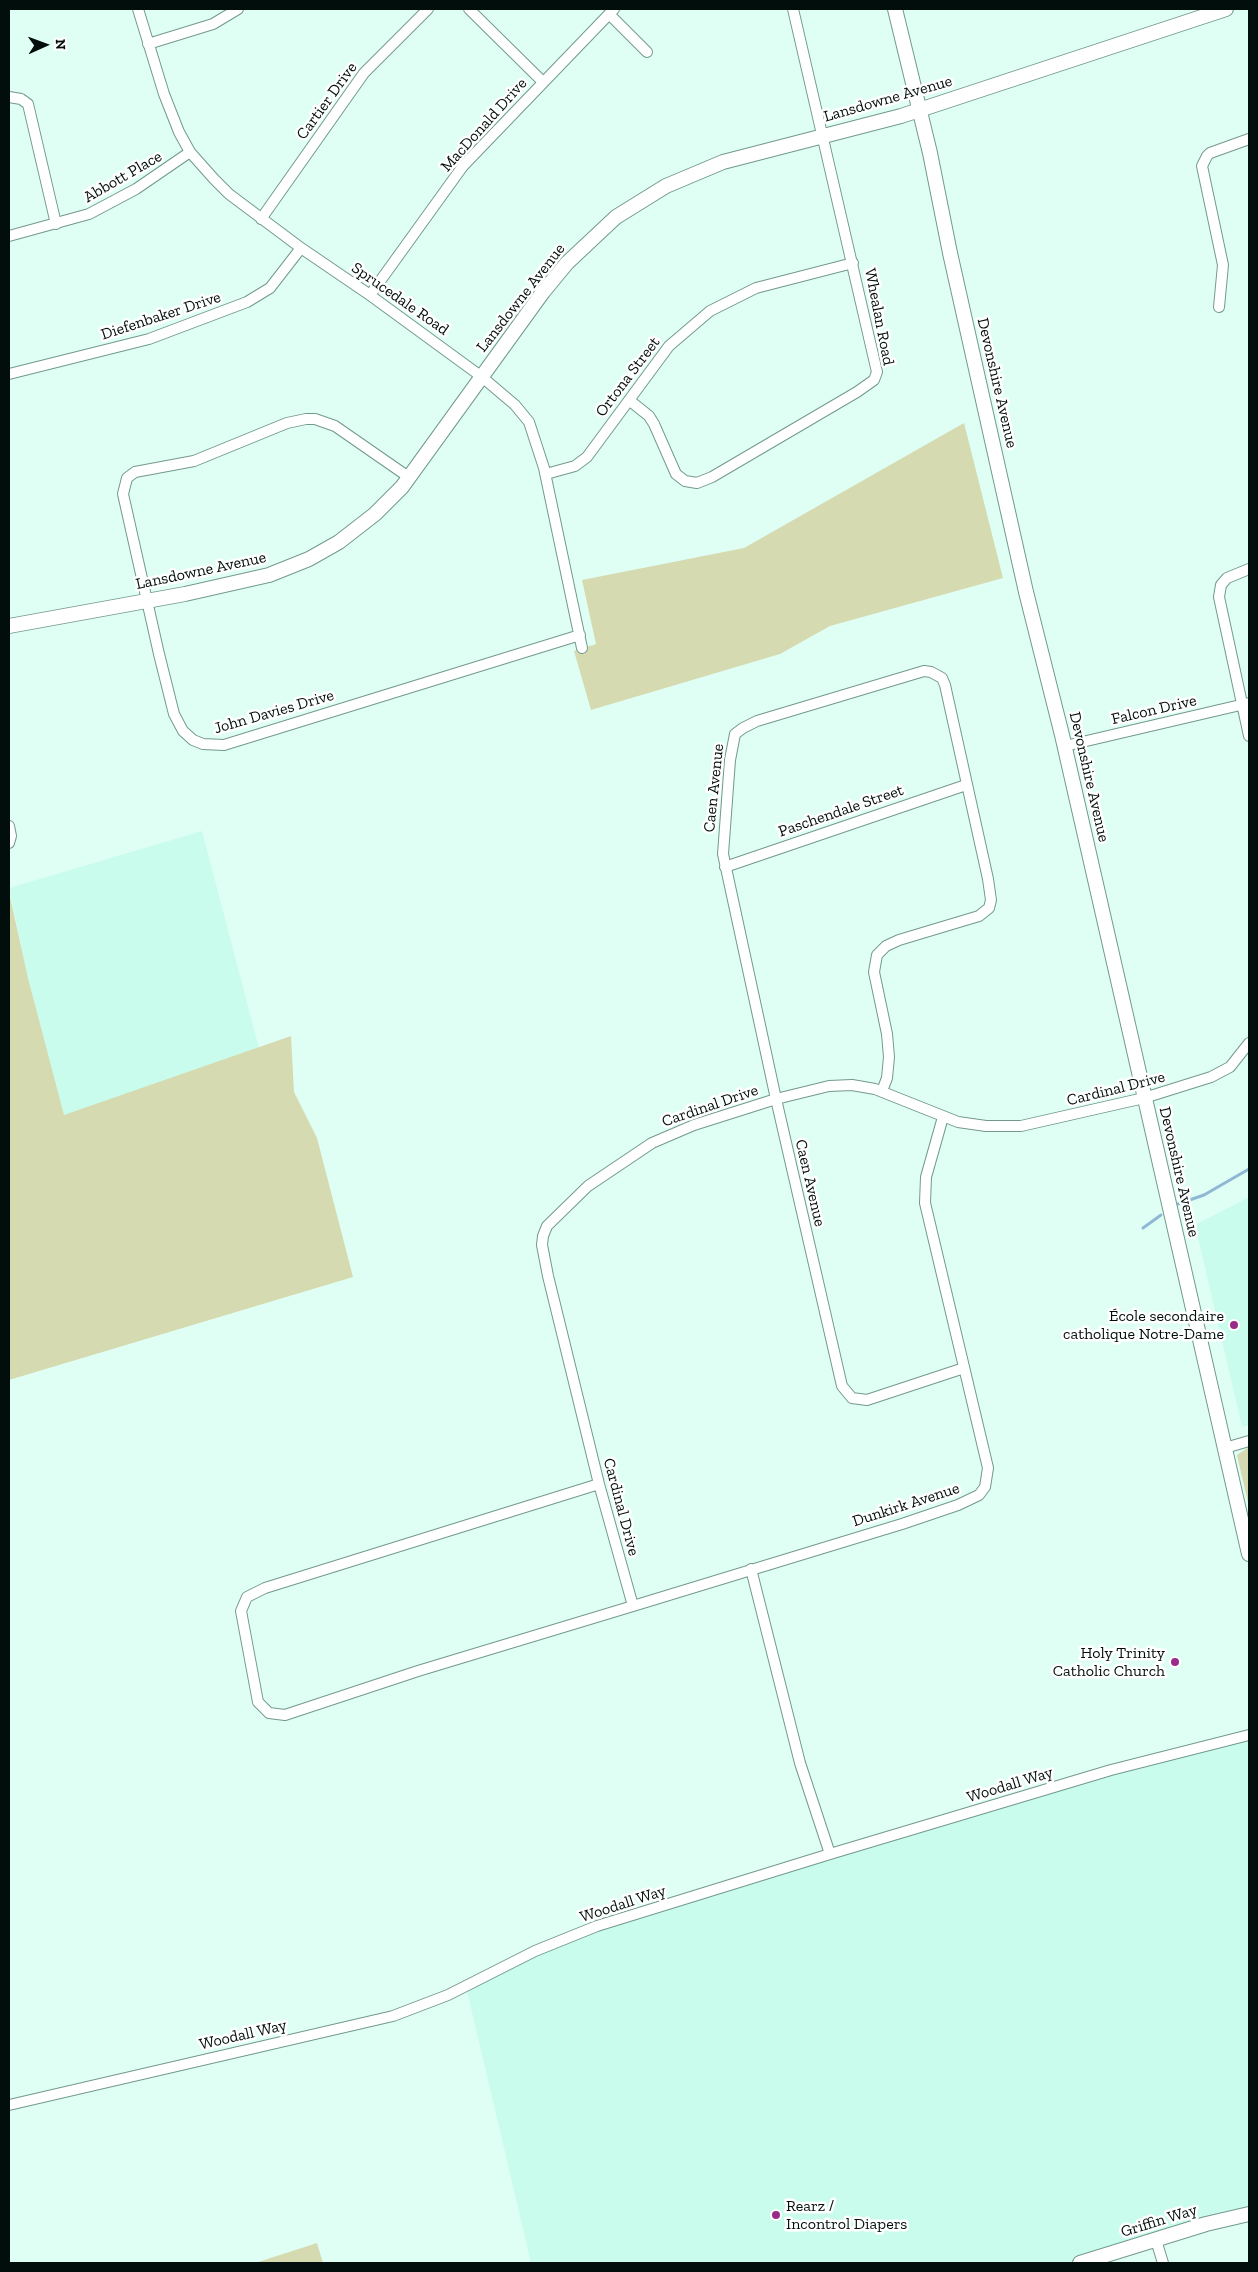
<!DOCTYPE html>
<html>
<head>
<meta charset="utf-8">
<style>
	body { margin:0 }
	#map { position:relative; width:1258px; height:2272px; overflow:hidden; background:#dffff5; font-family:"Zilla Slab",serif }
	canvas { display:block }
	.frame { position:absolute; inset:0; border:10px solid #020e0b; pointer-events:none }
	.north { position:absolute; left:20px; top:20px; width:50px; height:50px; -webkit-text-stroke:4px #fff; paint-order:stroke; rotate:88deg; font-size:14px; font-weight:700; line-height:20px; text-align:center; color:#020e0b }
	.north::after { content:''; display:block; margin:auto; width:18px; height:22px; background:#020e0b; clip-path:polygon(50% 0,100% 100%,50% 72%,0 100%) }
</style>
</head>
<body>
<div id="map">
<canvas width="1258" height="2272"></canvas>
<div class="frame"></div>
<div class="north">N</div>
</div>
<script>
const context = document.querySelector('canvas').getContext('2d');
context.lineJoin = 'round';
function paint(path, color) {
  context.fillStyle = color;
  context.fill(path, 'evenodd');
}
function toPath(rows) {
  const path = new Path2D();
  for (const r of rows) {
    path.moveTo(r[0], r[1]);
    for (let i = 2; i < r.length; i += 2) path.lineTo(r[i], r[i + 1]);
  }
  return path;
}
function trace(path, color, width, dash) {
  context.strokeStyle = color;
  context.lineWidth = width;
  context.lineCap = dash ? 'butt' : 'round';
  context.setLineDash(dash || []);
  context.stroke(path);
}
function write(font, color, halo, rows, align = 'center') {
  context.font = font + ' "Zilla Slab",serif';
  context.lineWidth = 5;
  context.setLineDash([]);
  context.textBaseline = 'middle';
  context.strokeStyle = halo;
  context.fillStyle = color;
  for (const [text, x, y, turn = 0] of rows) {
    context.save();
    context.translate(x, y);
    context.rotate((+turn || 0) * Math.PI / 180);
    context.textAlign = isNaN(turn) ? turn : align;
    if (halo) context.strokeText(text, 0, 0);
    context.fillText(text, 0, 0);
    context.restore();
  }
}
const built = toPath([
	[202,831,259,1048,64,1116,28,978,9,888],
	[1249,1197,1249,1425,1242,1427,1195,1225],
	[1249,1735,1249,2220,1097,2263,531,2263,466,1987,535,1951,1111,1770]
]);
const green = toPath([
	[964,423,1003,578,830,626,780,654,591,710,574,651,596,644,582,580,744,548],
	[9,892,28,978,64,1115,291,1036,294,1092,317,1138,353,1277,9,1380],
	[1249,1447,1249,1507,1237,1455],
	[317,2243,323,2263,255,2263]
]);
const stream = toPath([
	[1178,1204,1204,1195,1249,1169],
	[1143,1228,1161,1215]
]);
const street = toPath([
	[138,9,164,94,179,132,190,152,214,179,229,194,301,248,367,293,482,377,515,405,529,422,544,468,582,648],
	[469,9,543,82],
	[609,14,647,52],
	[148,44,213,24,238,9],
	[9,97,21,99,28,104,56,224],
	[261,219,364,73,428,9],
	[9,236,89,214,136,189,190,152],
	[370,295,463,166,614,9],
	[1219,307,1223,265,1202,166,1207,156,1210,153,1249,139],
	[9,374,149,339,247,302,270,288,301,248],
	[629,400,649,416,654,424,676,474,685,481,697,483,712,477,857,392,874,380,877,372,793,9],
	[546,474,575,466,587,457,669,346,710,311,756,288,853,263],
	[410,478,335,426,315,419,306,419,287,423,194,461,135,472,127,478,123,494,159,654,174,714,183,731,193,740,203,744,224,745,580,635],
	[1249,569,1227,578,1221,585,1219,597,1249,736],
	[1065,746,1249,703],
	[9,826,11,836,9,843],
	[725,867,966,785],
	[882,1091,887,1078,889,1057,887,1034,874,972,877,955,886,946,899,940,979,916,989,908,991,900,988,879,945,685,942,678,931,672,924,671,757,721,743,728,735,734,730,760,723,854,776,1099,842,1386,852,1398,867,1400,964,1368],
	[943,1117,926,1177,925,1203,988,1468,985,1487,979,1495,958,1505,902,1524,633,1606,599,1484,548,1276,542,1245,543,1236,547,1226,588,1186,652,1143,694,1125,776,1099,829,1086,852,1085,875,1089,958,1122,986,1126,1021,1126,1144,1098,1211,1077,1230,1067,1249,1043],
	[1225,1448,1249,1441],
	[599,1484,265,1588,247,1597,241,1611,258,1702,269,1713,285,1715,418,1671,633,1606],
	[751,1569,800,1763,830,1854],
	[9,2105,393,2016,448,1995,535,1951,597,1926,830,1854,1111,1770,1249,1735],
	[1156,2240,1163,2263]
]);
const secondary = toPath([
	[895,9,930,153,950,253,1026,592,1062,735,1249,1554],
	[9,626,185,594,269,575,309,559,339,542,375,514,402,487,543,292,567,263,616,217,666,186,723,162,901,116,1226,9],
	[1080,2263,1206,2224,1249,2214]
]);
const markers = [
	[1234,1325,5,"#992b8b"],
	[1175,1662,5,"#992b8b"],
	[776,2215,5,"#992b8b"]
];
const streetNames = [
	["Lansdowne Avenue",888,99,-16],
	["Cartier Drive",327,101,-54],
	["MacDonald Drive",484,125,-48],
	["Abbott Place",123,177,-30],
	["Lansdowne Avenue",521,298,-52],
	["Sprucedale Road",400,299,35],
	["Diefenbaker Drive",161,316,-18],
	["Whealan Road",879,317,79],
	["Ortona Street",628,377,-53],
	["Devonshire Avenue",997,383,77],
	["Lansdowne Avenue",201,571,-12],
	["Falcon Drive",1154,710,-13],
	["John Davies Drive",274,712,-16],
	["Devonshire Avenue",1089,777,77],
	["Caen Avenue",714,788,-84],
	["Paschendale Street",841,811,-19],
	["Cardinal Drive",1116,1089,-14],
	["Cardinal Drive",710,1106,-19],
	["Devonshire Avenue",1179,1172,77],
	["Caen Avenue",810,1183,77],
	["Dunkirk Avenue",906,1505,-18],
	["Cardinal Drive",621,1507,75],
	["Woodall Way",1010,1785,-17],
	["Woodall Way",623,1904,-18],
	["Woodall Way",243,2035,-13],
	["Griffin Way",1159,2221,-17]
];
const poiNames = [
	["École secondaire",1224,1316],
	["catholique Notre-Dame",1224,1334],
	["Holy Trinity",1165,1653],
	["Catholic Church",1165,1671],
	["Rearz /",786,2206,"left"],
	["Incontrol Diapers",786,2224,"left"]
];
paint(built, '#cafced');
paint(green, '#d6dab0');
trace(stream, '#8fb8d4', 3);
trace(street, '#73998e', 12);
trace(secondary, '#73998e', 16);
trace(street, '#fff', 10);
trace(secondary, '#fff', 14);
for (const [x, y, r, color] of markers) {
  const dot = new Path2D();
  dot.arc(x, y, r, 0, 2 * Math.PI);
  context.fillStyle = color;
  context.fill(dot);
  trace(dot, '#fff', 2);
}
write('16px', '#020e0b', '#fff', streetNames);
write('16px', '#020e0b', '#fff', poiNames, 'right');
</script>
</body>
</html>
